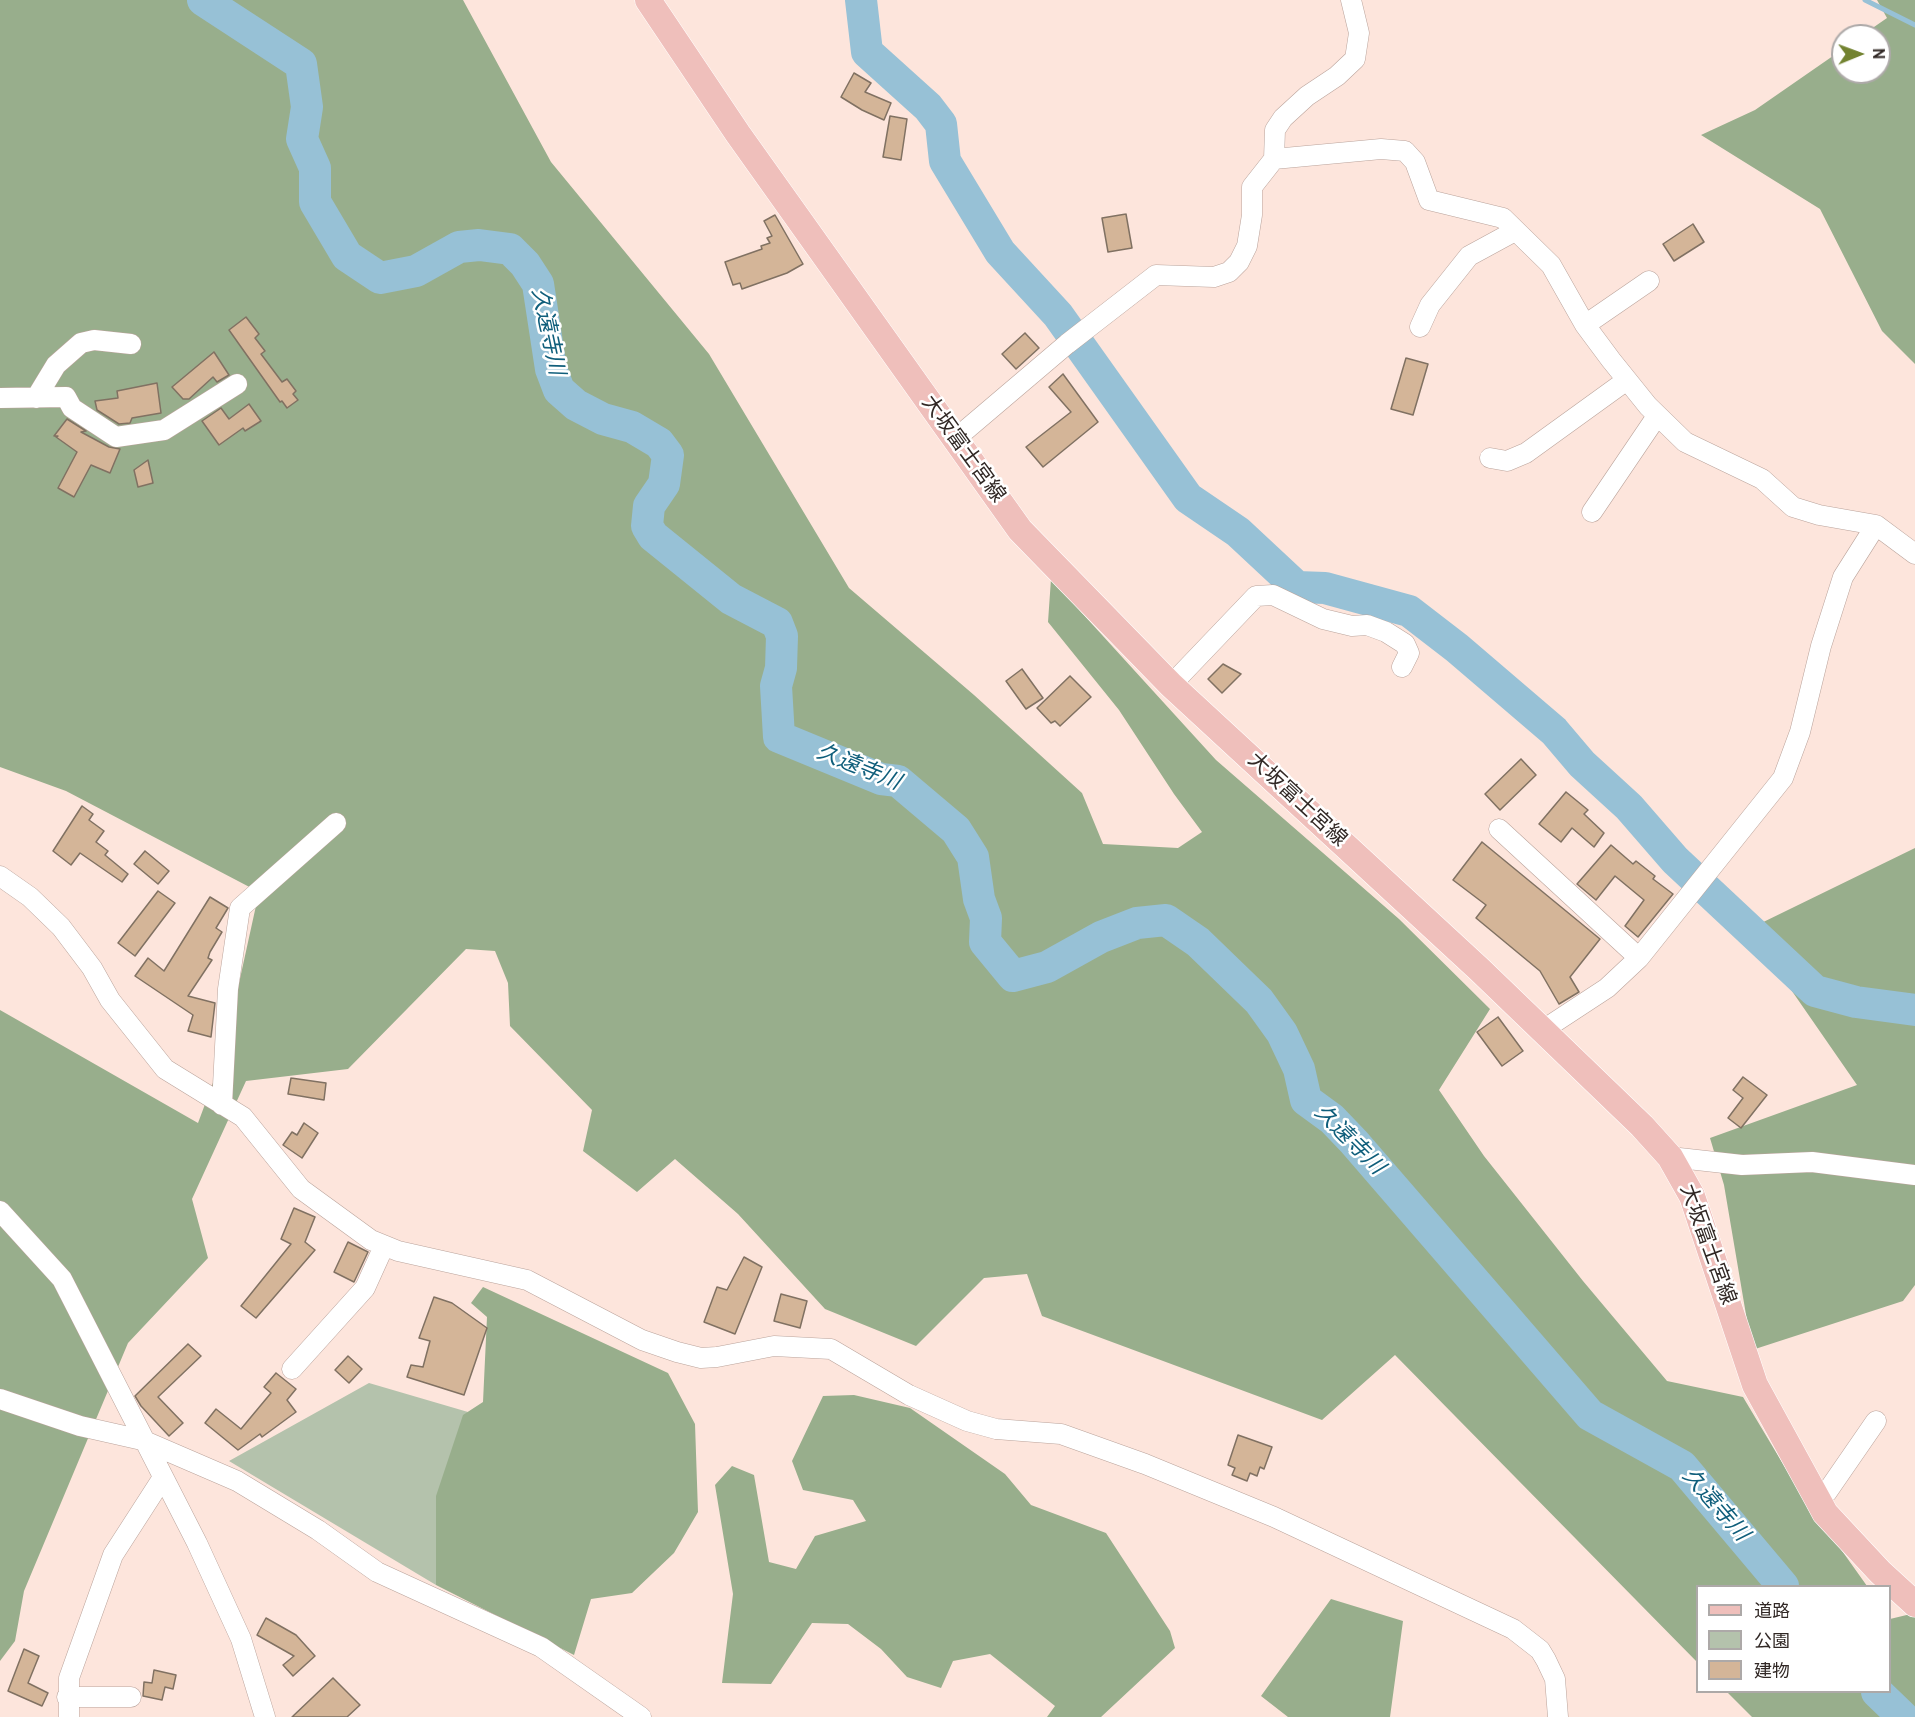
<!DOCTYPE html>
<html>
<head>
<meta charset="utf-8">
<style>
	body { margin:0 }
	#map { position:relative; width:1915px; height:1717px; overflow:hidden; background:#fde5dc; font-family:Overpass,"Noto Sans JP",sans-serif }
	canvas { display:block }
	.legend { position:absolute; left:1696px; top:1585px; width:195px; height:108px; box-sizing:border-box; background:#fff; border:2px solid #ada9a8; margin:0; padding:8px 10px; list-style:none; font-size:18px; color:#312825 }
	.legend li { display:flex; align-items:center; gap:12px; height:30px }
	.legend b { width:30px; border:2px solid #ada9a8 }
	.north { position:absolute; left:1831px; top:24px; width:60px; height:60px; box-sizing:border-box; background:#fff; border:2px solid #ada9a8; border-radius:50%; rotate:89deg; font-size:16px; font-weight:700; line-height:24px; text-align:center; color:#312825 }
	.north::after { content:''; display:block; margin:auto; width:21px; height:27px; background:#738331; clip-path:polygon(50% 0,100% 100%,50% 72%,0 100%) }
</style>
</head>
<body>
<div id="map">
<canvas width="1915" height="1717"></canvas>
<ul class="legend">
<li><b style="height:8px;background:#efbfbb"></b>道路</li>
<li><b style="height:16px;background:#b4c2ac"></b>公園</li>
<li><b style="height:16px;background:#d4b598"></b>建物</li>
</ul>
<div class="north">N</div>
</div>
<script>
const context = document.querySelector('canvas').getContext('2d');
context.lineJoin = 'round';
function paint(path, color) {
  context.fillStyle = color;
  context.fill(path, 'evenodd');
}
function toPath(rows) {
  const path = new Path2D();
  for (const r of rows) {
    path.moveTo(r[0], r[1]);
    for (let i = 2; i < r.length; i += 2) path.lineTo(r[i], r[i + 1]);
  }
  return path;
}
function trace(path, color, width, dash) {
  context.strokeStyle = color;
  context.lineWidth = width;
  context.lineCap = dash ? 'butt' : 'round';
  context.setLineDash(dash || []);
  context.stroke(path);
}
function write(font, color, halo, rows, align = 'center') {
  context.font = font + ' Overpass,"Noto Sans JP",sans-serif';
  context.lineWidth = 5;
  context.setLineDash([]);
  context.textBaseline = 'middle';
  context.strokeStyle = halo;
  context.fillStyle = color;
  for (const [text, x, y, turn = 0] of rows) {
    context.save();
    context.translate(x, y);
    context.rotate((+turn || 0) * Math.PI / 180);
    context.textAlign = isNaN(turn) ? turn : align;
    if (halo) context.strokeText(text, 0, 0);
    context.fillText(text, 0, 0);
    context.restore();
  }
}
const green = toPath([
	[369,1383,468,1412,436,1501,436,1585,229,1461]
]);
const forest = toPath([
	[0,0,463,0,551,162,709,354,849,588,974,695,1082,793,1103,844,1178,848,1202,832,1174,794,1119,710,1048,622,1051,579,1216,760,1399,919,1490,1009,1439,1090,1484,1156,1583,1281,1667,1381,1743,1397,1798,1489,1867,1586,1698,1586,1697,1662,1395,1355,1322,1420,1042,1316,1027,1274,984,1278,916,1346,825,1309,738,1214,675,1159,637,1192,583,1151,592,1110,510,1026,508,983,495,951,466,949,348,1069,246,1081,192,1199,208,1258,128,1343,24,1591,15,1641,0,1661,0,1010,198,1123,223,1056,259,892,66,791,0,767],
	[1877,0,1915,0,1915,364,1882,331,1820,209,1701,135,1755,110,1843,49,1843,72,1879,72,1879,36,1861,36,1887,18],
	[1915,848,1915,1285,1903,1301,1752,1350,1724,1185,1710,1138,1857,1085,1749,929],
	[483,1287,668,1373,695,1424,698,1512,674,1553,632,1593,591,1599,574,1655,436,1585,436,1496,463,1415,483,1402,487,1317,471,1303],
	[854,1395,910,1408,1005,1474,1031,1505,1106,1533,1170,1631,1175,1648,1101,1717,1047,1717,1055,1706,990,1654,953,1661,941,1688,907,1677,881,1649,848,1624,812,1623,771,1684,722,1683,733,1594,715,1485,732,1466,754,1475,769,1562,796,1569,815,1536,866,1521,853,1500,803,1490,792,1461,823,1396],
	[1331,1599,1403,1621,1390,1717,1288,1717,1261,1696],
	[1915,1613,1915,1717,1752,1717,1727,1692,1890,1692,1890,1619]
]);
const stream = toPath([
	[1865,0,1915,25]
]);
const river = toPath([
	[203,0,301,64,307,107,302,139,315,168,315,202,347,256,380,278,416,271,459,247,479,245,510,249,525,264,538,284,551,369,559,390,576,405,603,419,632,427,659,443,668,455,664,484,649,506,647,526,653,536,731,599,777,623,782,636,781,668,776,686,779,737,881,779,898,781,956,830,973,857,979,899,986,918,985,942,1013,976,1047,967,1101,937,1137,923,1166,920,1198,942,1259,1001,1282,1033,1299,1069,1306,1100,1332,1119,1354,1142,1590,1415,1682,1466,1783,1586],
	[861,0,867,52,928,107,941,124,945,161,1000,252,1058,315,1188,498,1238,532,1297,587,1325,588,1409,611,1457,648,1554,731,1582,764,1629,807,1675,860,1815,991,1856,1002,1915,1010],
	[1877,1692,1903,1717]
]);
const building = toPath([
	[854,73,871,83,865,92,891,103,884,120,862,110,841,97,854,73],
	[890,116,907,119,901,160,883,157,890,116],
	[1126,214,1132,248,1108,252,1102,218,1126,214],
	[775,215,803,264,787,273,742,289,740,283,733,285,725,262,762,249,761,246,770,243,767,238,772,236,764,221,775,215],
	[1693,224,1704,242,1674,261,1663,244,1693,224],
	[246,317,259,334,255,338,265,351,261,354,282,382,287,379,296,391,293,394,298,400,287,408,282,401,280,402,229,330,246,317],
	[1025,333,1039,348,1016,369,1002,354,1025,333],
	[214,352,229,375,217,382,213,377,189,399,183,399,172,387,214,352],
	[1406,358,1428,364,1413,415,1391,409,1406,358],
	[1063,374,1098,422,1043,467,1026,447,1071,412,1049,387,1063,374],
	[157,383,161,413,132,418,130,423,119,424,97,410,95,401,118,398,117,391,157,383],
	[249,404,261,421,245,431,243,428,219,445,202,421,221,408,229,419,249,404],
	[67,419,86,431,81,432,109,447,120,449,110,473,91,465,74,497,58,488,77,452,56,437,58,436,54,436,67,419],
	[148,460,153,483,138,487,134,470,148,460],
	[1223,664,1241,674,1222,693,1208,679,1223,664],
	[1022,669,1043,698,1026,709,1006,681,1022,669],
	[1070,676,1091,697,1060,726,1055,721,1051,723,1037,708,1070,676],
	[1521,759,1536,775,1500,810,1485,794,1521,759],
	[1566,792,1588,810,1584,814,1604,833,1594,847,1572,828,1561,842,1539,824,1566,792],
	[82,806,93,814,89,820,104,831,96,842,108,851,105,855,128,874,122,882,80,853,71,865,53,851,82,806],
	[1482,842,1600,939,1570,977,1579,992,1559,1004,1540,971,1476,918,1486,905,1453,880,1482,842],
	[1611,845,1633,864,1636,861,1655,876,1653,879,1673,894,1638,937,1625,926,1644,900,1615,876,1596,900,1577,884,1611,845],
	[145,851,169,871,158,884,134,864,145,851],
	[158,891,175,903,135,956,118,943,158,891],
	[210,897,228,908,216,928,222,932,210,952,208,958,212,960,188,996,215,1003,211,1037,188,1031,193,1015,135,976,148,958,164,971,210,897],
	[1498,1017,1523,1051,1502,1066,1477,1032,1498,1017],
	[1743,1077,1767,1095,1741,1128,1728,1118,1743,1098,1733,1090,1743,1077],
	[291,1078,326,1083,324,1100,288,1094,291,1078],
	[304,1123,318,1133,302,1158,283,1145,292,1132,297,1135,304,1123],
	[294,1208,315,1217,305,1242,315,1250,256,1318,241,1306,291,1244,281,1239,294,1208],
	[348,1242,368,1252,354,1282,334,1272,348,1242],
	[744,1257,762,1267,735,1334,704,1322,717,1287,727,1290,744,1257],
	[781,1294,807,1301,800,1328,774,1321,781,1294],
	[434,1297,452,1303,487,1328,464,1395,407,1377,411,1365,423,1367,430,1341,419,1338,434,1297],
	[188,1344,201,1356,158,1397,183,1423,169,1436,141,1406,135,1396,188,1344],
	[348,1356,362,1369,349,1383,335,1370,348,1356],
	[276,1373,296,1389,287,1400,296,1412,262,1437,260,1434,238,1450,205,1423,216,1409,241,1429,271,1393,264,1387,276,1373],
	[1238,1435,1272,1447,1264,1469,1260,1467,1257,1476,1250,1473,1247,1481,1232,1475,1235,1468,1228,1465,1238,1435],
	[266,1618,296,1635,315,1656,293,1676,283,1665,294,1656,257,1635,266,1618],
	[24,1649,39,1656,28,1683,48,1693,42,1706,8,1691,24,1649],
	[154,1670,176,1675,173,1689,165,1687,162,1700,143,1696,144,1682,152,1683,154,1670],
	[333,1678,360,1705,347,1717,292,1717,333,1678]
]);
const minor = toPath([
	[1274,159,1275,130,1283,118,1307,96,1337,76,1355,59,1359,33,1351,0],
	[1585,325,1649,281],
	[1420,327,1430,305,1469,256,1515,231],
	[0,398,66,397,72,408,116,437,164,430,237,384],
	[36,398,56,365,81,343,94,340,131,344],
	[954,440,1067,344,1156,275,1214,277,1229,272,1239,262,1247,246,1252,215,1252,187,1274,159,1381,149,1405,151,1415,162,1429,200,1503,218,1551,265,1585,325,1611,360,1648,406,1685,442,1762,479,1793,507,1819,515,1876,525,1915,554],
	[1490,458,1507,461,1526,453,1627,380],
	[1592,512,1657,416],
	[1171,685,1256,596,1273,595,1323,619,1352,626,1367,625,1386,632,1405,644,1409,653,1402,667],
	[1499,829,1639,958],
	[0,876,30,897,61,927,92,968,110,1000,165,1069,243,1117,301,1189,371,1240,398,1251,527,1280,642,1340,677,1352,701,1358,717,1357,774,1346,831,1349,909,1395,967,1421,996,1429,1061,1434,1145,1464,1274,1517,1513,1629,1540,1650,1546,1660,1555,1679,1558,1717],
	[1543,1030,1607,988,1639,958,1783,778,1800,732,1821,646,1843,577,1876,525],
	[222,1105,228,989,240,908,336,823],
	[1670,1157,1742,1165,1812,1162,1915,1175],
	[0,1211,62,1279,197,1543,241,1639,265,1717],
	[292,1369,365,1288,384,1246],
	[0,1399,80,1426,142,1440,237,1481,318,1530,377,1572,541,1647,641,1717],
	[1818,1500,1827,1492,1876,1421],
	[67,1697,131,1697],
	[69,1717,69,1678,113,1555,162,1479]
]);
const major = toPath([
	[648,0,738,134,1020,530,1171,685,1480,970,1642,1126,1670,1157,1692,1196,1755,1385,1818,1500,1825,1513,1880,1572,1915,1604]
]);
const streetNames = [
	["大坂富士宮線",962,450,54],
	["大坂富士宮線",1296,801,43],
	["大坂富士宮線",1706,1245,70]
];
const waterNames = [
	["久遠寺川",546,332,78],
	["久遠寺川",858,769,22],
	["久遠寺川",1348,1141,45],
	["久遠寺川",1714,1506,49]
];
paint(green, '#b4c2ac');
paint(forest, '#98ae8c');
trace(stream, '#97c1d6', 5);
trace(river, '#97c1d6', 32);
paint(building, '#d4b598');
trace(building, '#807162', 1.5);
trace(minor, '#baa39b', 21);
trace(major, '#fff', 27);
trace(minor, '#fff', 20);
trace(major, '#efbfbb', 26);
write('21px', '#312825', '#fff', streetNames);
write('italic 22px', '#0f5e7b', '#fff', waterNames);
</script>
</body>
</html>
